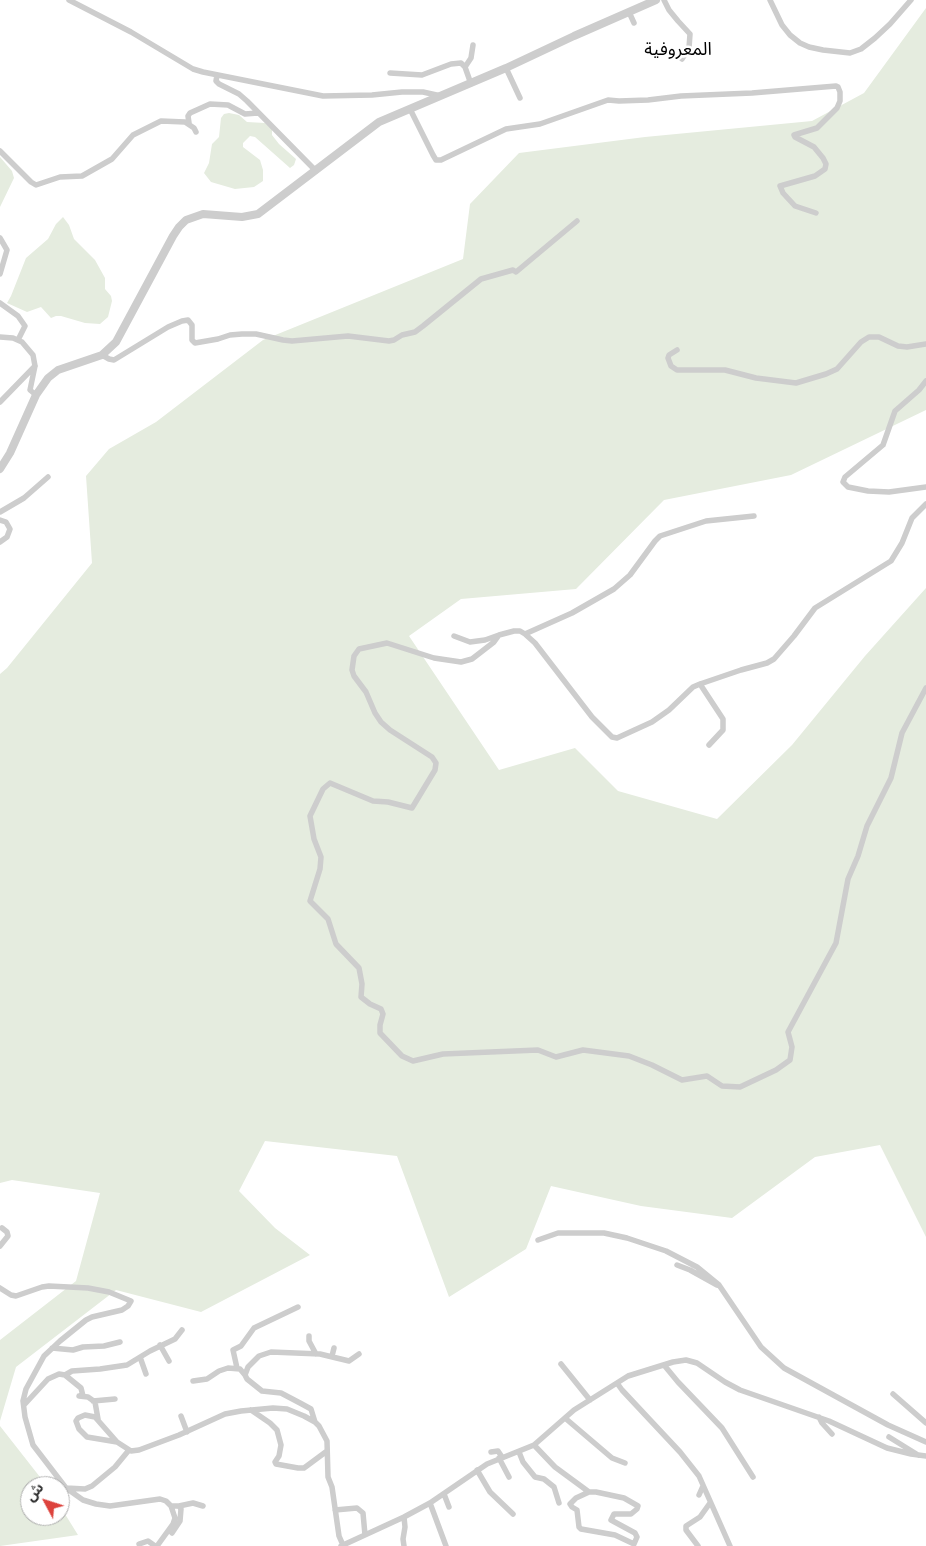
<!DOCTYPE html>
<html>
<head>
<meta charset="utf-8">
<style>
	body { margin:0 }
	#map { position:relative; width:926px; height:1546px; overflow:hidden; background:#fff; font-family:"Archivo Narrow","Noto Sans Arabic",sans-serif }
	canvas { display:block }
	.north { position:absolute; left:20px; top:1476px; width:50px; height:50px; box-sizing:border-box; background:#fff; border:1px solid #acacac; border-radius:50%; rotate:310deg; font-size:14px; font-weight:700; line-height:20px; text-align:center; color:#303030 }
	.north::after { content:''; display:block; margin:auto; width:18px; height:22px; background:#dd433d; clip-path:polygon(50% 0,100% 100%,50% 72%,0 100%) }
</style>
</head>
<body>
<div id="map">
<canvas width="926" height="1546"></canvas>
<div class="north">ش</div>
</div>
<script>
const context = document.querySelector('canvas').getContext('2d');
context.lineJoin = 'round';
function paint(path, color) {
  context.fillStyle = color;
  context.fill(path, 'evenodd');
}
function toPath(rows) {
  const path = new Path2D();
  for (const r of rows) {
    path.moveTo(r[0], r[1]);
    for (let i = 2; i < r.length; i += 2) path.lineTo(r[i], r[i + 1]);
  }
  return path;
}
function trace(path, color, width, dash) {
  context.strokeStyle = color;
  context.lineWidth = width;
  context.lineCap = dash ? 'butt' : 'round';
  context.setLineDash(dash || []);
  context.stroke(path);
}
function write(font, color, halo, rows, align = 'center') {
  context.font = font + ' "Archivo Narrow","Noto Sans Arabic",sans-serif';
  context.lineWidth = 5;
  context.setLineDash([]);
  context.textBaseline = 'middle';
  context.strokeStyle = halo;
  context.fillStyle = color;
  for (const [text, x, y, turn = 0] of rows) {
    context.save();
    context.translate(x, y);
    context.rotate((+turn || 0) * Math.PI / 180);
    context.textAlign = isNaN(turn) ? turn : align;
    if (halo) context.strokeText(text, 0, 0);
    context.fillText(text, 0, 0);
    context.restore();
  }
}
const green = toPath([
	[926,8,926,410,791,475,664,500,576,589,461,599,409,636,499,770,575,748,618,791,717,819,792,745,865,656,926,588,926,1237,880,1145,815,1157,732,1218,641,1206,551,1186,526,1249,449,1297,397,1156,265,1141,239,1191,275,1228,310,1255,201,1312,116,1290,16,1367,0,1421,0,1340,76,1281,100,1193,12,1180,0,1183,0,674,7,668,92,563,86,476,109,449,156,422,263,340,463,259,470,204,519,153,645,137,812,121,864,93],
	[229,113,239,115,247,122,265,123,272,129,272,135,279,144,296,159,294,165,290,168,255,137,250,136,243,143,243,147,260,160,263,170,263,181,254,187,235,189,211,182,204,173,209,163,212,144,219,137,221,118,224,114],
	[0,157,12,171,14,178,0,207],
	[63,217,69,225,74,239,95,260,105,278,105,289,111,296,112,301,108,317,100,324,85,323,61,316,56,316,51,318,41,307,27,312,7,303,11,296,26,258,48,239,56,224],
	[0,1426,47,1486,30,1486,30,1516,60,1516,60,1506,78,1535,0,1546]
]);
const minor = toPath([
	[69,0,131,32,193,69,203,72,323,96,372,95,402,92,423,92,441,96],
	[664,0,669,10,678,21,690,34,689,48,682,59],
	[770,0,782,25,790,35,800,43,809,47,823,50,850,53,861,49,875,38,890,24,911,0],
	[629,12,634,23],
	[465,67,471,58,473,45],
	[506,68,520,98],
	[390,73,422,75,451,64,461,63,465,67,471,84],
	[217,75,216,81,219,84,239,94,247,101,316,171],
	[410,109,433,155,436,160,441,160,506,129,540,124,608,100,619,101,648,100,681,96,752,93,836,86,838,87,840,92,840,101,837,108,817,128,794,135,795,137,814,147,823,158,826,164,825,169,815,176,780,186,783,193,795,206,816,213],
	[189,123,188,116,190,113,210,104,228,105,245,114,258,113],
	[0,151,31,182,36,185,60,177,82,176,112,159,133,135,161,121,185,122,194,128,196,132],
	[0,238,7,250,0,274],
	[0,303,18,316,25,326,18,340],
	[0,337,13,338,22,342,33,355,35,366,30,390,36,395],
	[677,350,669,355,668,358,671,366,677,370,725,370,756,378,796,383,826,374,837,369,861,342,869,337,879,337,898,346,907,347,926,344],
	[102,355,109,359,114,360,168,327,182,321,188,320,192,325,192,340,195,343,218,339,230,335,242,334,256,334,283,340,292,341,348,336,389,341,394,340,402,335,415,332,423,326,481,279,513,270,516,272,577,221],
	[926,381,919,390,895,411,883,445,845,477,843,482,848,487,868,491,889,492,926,487],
	[0,402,35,366],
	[926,504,912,518,902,543,891,561,815,608,794,636,774,659,767,663,741,670,700,684,693,687,669,710,652,722,617,738,612,737,592,717,535,643,525,634,520,631,514,631,499,635,494,642,472,659,461,662,434,658,387,643,359,649,354,656,352,670,354,676,366,692,375,713,381,722,390,730,432,757,436,763,435,770,412,808,388,802,373,801,330,783,323,789,310,816,314,839,321,857,320,869,310,901,328,919,336,944,359,968,362,984,361,997,370,1004,381,1009,383,1014,380,1025,380,1033,402,1056,413,1061,443,1054,538,1050,556,1057,583,1050,629,1056,652,1065,682,1080,707,1076,722,1086,740,1087,776,1070,790,1060,792,1047,788,1032,836,943,848,879,858,856,867,826,891,778,902,733,926,688],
	[0,512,24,498,48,477],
	[0,520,6,522,10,529,7,537,0,542],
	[525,634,572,613,614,589,630,575,655,541,660,536,706,521,754,516],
	[454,636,470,642,485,640,499,635],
	[700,684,723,719,723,730,709,745],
	[538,1240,558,1233,604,1233,627,1238,666,1251,697,1267,719,1285,761,1347,784,1368,888,1425,926,1442],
	[0,1246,8,1236,7,1232,2,1228],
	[677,1265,690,1270,717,1285],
	[0,1288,11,1295,16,1296,42,1287,49,1286,88,1288,109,1292,131,1301,128,1306,122,1310,92,1317,86,1320,60,1341,44,1356,26,1389,23,1401,25,1417,33,1445,66,1488,83,1500,96,1504,110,1506,160,1499,166,1501,171,1506,175,1518,173,1524,157,1546],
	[309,1336,309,1341,316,1354],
	[160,1345,169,1361],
	[52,1348,73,1350,83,1347,104,1346,120,1342],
	[332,1356,334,1348],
	[140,1357,146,1374],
	[561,1364,590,1400],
	[664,1365,678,1382,722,1428,753,1477],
	[237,1368,233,1350,241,1346,254,1328,298,1307],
	[65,1375,72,1371,100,1369,127,1365,150,1351,175,1339,182,1330],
	[193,1381,207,1379,219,1371,228,1368,240,1369,245,1375],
	[617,1383,622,1390,680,1452,699,1476,730,1546],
	[893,1394,926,1423],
	[79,1396,88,1397,95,1402,98,1419],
	[93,1401,115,1399],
	[24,1405,48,1379,59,1374,65,1375,81,1388,83,1396],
	[251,1410,270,1423,277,1430,281,1445,279,1456,275,1462,276,1464,298,1468,304,1468,327,1451],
	[181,1416,187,1432],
	[819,1417,822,1423,832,1434],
	[565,1418,612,1458,625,1463],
	[315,1422,311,1409,300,1403,281,1393,262,1391,247,1379,245,1375,248,1367,259,1356,271,1352,320,1354,349,1361,359,1354],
	[889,1437,918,1455],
	[117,1442,95,1417,85,1415,78,1418,76,1421,79,1429,87,1437,117,1442,131,1451,139,1450,179,1435,225,1414,241,1411,273,1408,287,1409,304,1416,315,1422,319,1426,327,1441,328,1477,332,1487,339,1536,343,1545],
	[534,1445,555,1467,589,1492,596,1492,624,1498,638,1506,637,1509,631,1514,614,1514,611,1520,635,1533,637,1537,634,1544,615,1535,581,1529,579,1527,577,1510,572,1507,570,1504,576,1498,589,1492],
	[491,1452,498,1451,502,1457],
	[519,1452,523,1462,535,1477,544,1479,554,1487,559,1503],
	[499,1458,509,1477],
	[477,1470,490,1492,513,1514],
	[66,1488,85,1489,92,1486,115,1467,129,1450],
	[444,1494,449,1507],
	[699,1495,703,1486],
	[430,1503,446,1546],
	[171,1506,179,1506,181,1509,180,1521,172,1533],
	[179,1506,193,1503,203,1506],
	[335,1510,357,1508,363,1513,365,1535],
	[404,1517,405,1527,403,1539,404,1546],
	[139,1544,148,1541,155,1546],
	[341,1546,404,1517,430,1503,487,1464,534,1445,574,1410,628,1376,673,1362,686,1360,697,1363,725,1382,740,1390,829,1421,887,1448,911,1454,926,1456],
	[698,1546,686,1530,686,1526,700,1517,710,1503]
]);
const tertiary = toPath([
	[0,469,10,453,36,395,48,378,58,370,102,355,116,342,173,236,179,227,186,220,203,214,242,217,258,214,379,122,506,68,574,36,656,0]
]);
const quarterNames = [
	["المعروفية",678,50]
];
paint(green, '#e5ecdf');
trace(minor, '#cdcdcd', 5.5);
trace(tertiary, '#cdcdcd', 8);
write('18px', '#000', '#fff', quarterNames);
</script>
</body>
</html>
